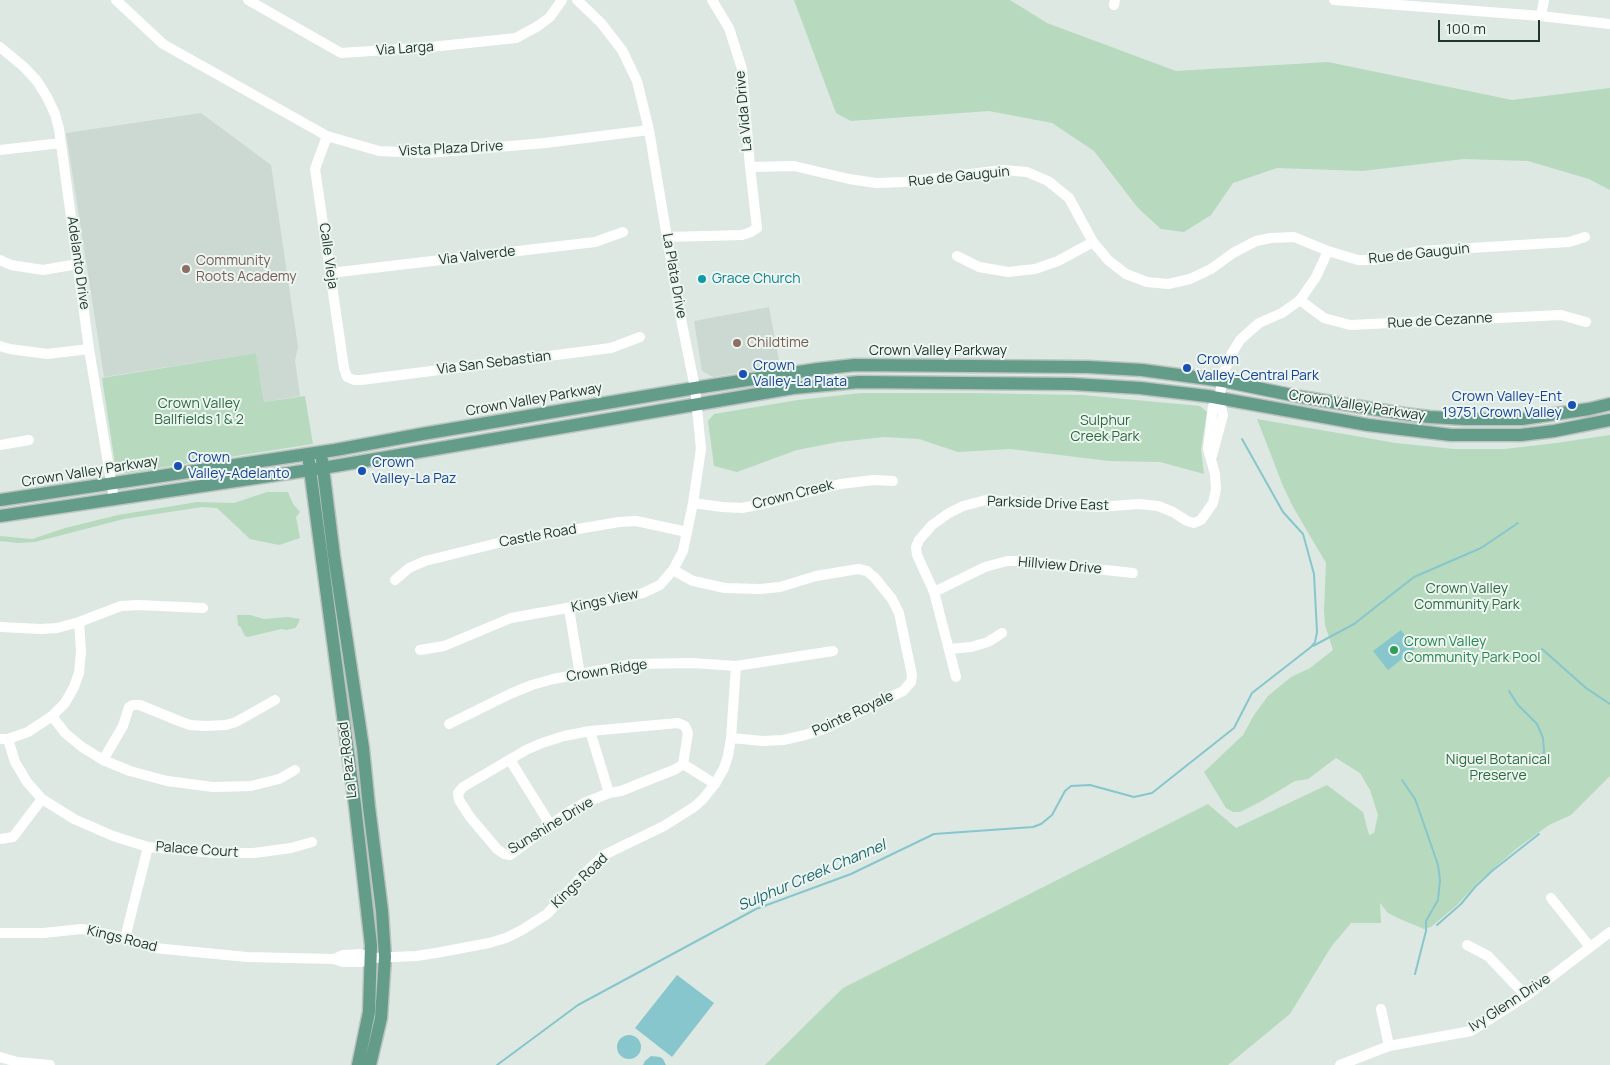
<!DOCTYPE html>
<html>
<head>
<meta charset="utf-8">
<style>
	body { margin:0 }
	#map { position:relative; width:1610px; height:1065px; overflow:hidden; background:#dde8e3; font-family:Manrope,sans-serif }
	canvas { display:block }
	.scale { position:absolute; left:1438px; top:20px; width:102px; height:22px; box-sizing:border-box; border:2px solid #20372f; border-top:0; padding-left:6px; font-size:15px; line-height:18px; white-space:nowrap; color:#20372f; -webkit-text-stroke:4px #edf5f1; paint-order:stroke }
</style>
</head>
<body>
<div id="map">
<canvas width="1610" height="1065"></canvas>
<div class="scale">100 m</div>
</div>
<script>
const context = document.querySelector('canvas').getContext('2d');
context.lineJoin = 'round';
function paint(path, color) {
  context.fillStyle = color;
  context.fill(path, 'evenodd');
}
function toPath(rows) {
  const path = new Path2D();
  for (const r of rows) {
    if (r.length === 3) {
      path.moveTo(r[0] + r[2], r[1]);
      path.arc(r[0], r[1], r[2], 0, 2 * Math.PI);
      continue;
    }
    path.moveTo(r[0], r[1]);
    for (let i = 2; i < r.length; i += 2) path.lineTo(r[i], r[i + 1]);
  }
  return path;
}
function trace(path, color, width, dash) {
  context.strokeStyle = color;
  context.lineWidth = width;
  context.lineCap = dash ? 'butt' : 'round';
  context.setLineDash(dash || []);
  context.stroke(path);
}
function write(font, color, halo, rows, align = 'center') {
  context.font = font + ' Manrope,sans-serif';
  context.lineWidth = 4;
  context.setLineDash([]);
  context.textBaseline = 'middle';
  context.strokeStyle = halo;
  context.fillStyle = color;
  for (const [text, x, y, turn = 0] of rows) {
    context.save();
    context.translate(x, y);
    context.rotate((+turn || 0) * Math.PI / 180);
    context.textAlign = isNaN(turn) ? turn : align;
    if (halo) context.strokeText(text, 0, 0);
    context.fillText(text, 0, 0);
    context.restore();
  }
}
const built = toPath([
	[201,113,271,165,298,347,295,360,300,396,264,402,256,353,104,377,66,133],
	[769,307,780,366,713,377,702,371,694,321]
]);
const green = toPath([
	[794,0,1010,0,1047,23,1176,71,1328,62,1512,100,1610,88,1610,190,1589,179,1528,161,1464,159,1362,171,1277,168,1233,183,1211,215,1184,232,1161,229,1138,208,1094,151,1052,123,989,111,851,121,836,113],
	[256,353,264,402,305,396,313,444,126,473,118,471,115,464,102,378],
	[861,393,971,393,1082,395,1200,406,1207,412,1201,449,1204,474,1160,462,1109,461,1010,449,958,452,919,439,884,437,838,442,797,450,737,472,714,466,708,421,714,414,798,400],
	[1257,419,1396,443,1454,449,1504,449,1556,443,1610,435,1610,776,1571,815,1549,825,1516,849,1477,883,1457,905,1431,927,1424,929,1400,919,1388,913,1380,903,1381,923,1351,923,1331,947,1290,1014,1228,1065,765,1065,843,988,1208,804,1236,828,1327,785,1363,812,1369,835,1374,833,1378,815,1370,790,1360,773,1336,758,1308,779,1295,781,1260,802,1240,812,1233,812,1226,808,1204,772,1243,735,1254,715,1268,696,1291,677,1310,668,1333,650,1325,625,1324,610,1326,563,1293,507,1283,486],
	[267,492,288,492,293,504,300,512,296,517,300,538,279,545,250,539,217,508,202,507,124,519,35,542,18,543,0,541,0,536,32,539,65,528,118,515,167,507,197,502,234,503],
	[237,615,250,615,264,619,288,617,300,619,297,626,295,628,286,630,281,629,248,637,245,636,240,626,238,626]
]);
const water = toPath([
	[1401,630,1415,649,1388,670,1373,651],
	[677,975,714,1003,672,1057,635,1028],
	[629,1047,12],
	[651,1056,660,1057,663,1059,666,1065,643,1065,645,1061]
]);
const stream = toPath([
	[1313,646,1354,624,1414,577,1481,548,1518,523],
	[1542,649,1586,688,1610,704],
	[1509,691,1518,705,1537,724,1543,738,1544,751,1542,765],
	[1402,780,1415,799,1419,810,1438,865,1440,880,1438,900,1426,921,1426,931,1415,974],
	[1437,925,1461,904,1475,887,1492,871,1539,834],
	[497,1065,578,1005,756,909,851,874,934,834,1033,827,1041,824,1052,815,1065,791,1071,786,1090,785,1134,797,1152,793,1234,728,1252,693,1311,647,1315,642,1317,632,1314,574,1303,534,1283,512,1242,439]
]);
const minor = toPath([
	[116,0,163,44,327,136,379,151,428,153,545,143,649,130],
	[248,0,341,53,431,47,516,38,538,26,550,17,562,0],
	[577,0,601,23,622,50,637,81,649,130,679,309,695,388,701,449,693,503,683,551,673,570],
	[1334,0,1541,16,1610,24],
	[1114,5,1115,0],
	[1541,16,1544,0],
	[0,47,24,67,37,81,47,97,55,114,59,129,89,349,114,499],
	[327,136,315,169,344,368,347,377,354,380,361,380,611,348,640,337],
	[0,150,61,143],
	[750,167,794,166,849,179,876,183,905,182,1003,170,1027,172,1048,181,1069,198,1093,242,1108,260,1126,274,1147,282,1168,284,1190,279,1211,269,1233,253,1256,241,1271,238,1294,237,1328,251,1358,260,1374,260,1421,251,1569,242,1585,237],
	[667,237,742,235,751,232,757,228,750,167,742,69,729,28,712,0],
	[957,256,979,267,1008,272,1035,269,1058,261,1093,242],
	[0,260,11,265,43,270,78,264],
	[330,273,595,242,623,232],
	[1300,300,1324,318,1350,325,1561,315,1586,322],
	[0,346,10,349,47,354,89,349],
	[0,445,29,440],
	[1212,456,1223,415,1219,398,1225,369,1232,353,1240,340,1259,323,1282,313,1300,300,1316,277,1328,251],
	[693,503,722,507,742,508,763,504,840,484,874,480,893,481],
	[395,580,409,568,425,561,502,542,619,522,636,521,687,532],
	[934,592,985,567,1007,561,1022,561,1133,573],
	[569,609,580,675],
	[0,627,41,629,57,628,79,622,121,606,138,605,203,608],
	[950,649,971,647,988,642,1002,633],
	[420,650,444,646,511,618,623,598,643,593,660,585,673,570,693,581,725,588,760,589,780,587,816,576,858,569,867,571,875,578,892,599,899,613,912,675,911,682,903,691,824,729,805,735,783,740,763,741,731,738],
	[956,677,934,592,917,555,916,547,919,540,932,525,949,513,963,506,986,500,1099,507,1139,504,1158,506,1173,512,1187,521,1194,523,1201,520,1213,503,1216,489,1215,474,1208,449,1213,406,1219,398],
	[52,716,65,733,82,747,103,760,130,771,167,781,213,787,251,786,279,779,295,770],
	[449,724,512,693,532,685,553,679,634,664,692,663,736,666,833,651],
	[590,731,609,793],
	[0,739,8,739,28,732,52,716,65,703,74,687,79,673,81,651,79,622],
	[8,739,15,762,27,782,42,799,74,819,113,836,148,847,215,853,254,853,291,848,312,842],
	[103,760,123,726,129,707,133,705,140,705,179,721,190,725,205,726,226,725,236,722,275,700],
	[510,760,551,826],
	[683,764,676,769,621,791,609,793,584,803,567,813,510,855,504,854,497,849,470,817,459,800,458,793,463,787,526,750,542,743,564,736,590,731,678,723,685,726,688,733,683,764,715,784],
	[0,839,13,837,42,799],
	[1551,898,1590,947],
	[0,933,43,933,82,929,125,938,154,948,247,957,334,959,343,962,361,962,372,958,416,956,436,953,489,943,506,938,522,930,547,914,587,871,606,854,664,826,694,807,703,799,715,784,724,768,728,756,731,738,736,666],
	[125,938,148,847],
	[1467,945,1488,956,1526,996],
	[334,959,343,955,360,954,372,958],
	[1381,1009,1389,1046],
	[0,1057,17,1062,50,1065],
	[1340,1065,1389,1046,1471,1031,1526,996,1610,932]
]);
const major = toPath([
	[322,460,334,556,363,748,369,807,382,911,385,957,381,1018,370,1065],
	[309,462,355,805,371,945,369,1012,358,1065],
	[0,500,335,450,422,434,695,388,818,369,855,365,1088,367,1142,370,1223,381,1301,397,1404,414,1430,417,1465,419,1522,419,1589,409,1610,404],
	[0,516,323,468,793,388,859,382,1072,384,1140,388,1207,396,1368,425,1451,435,1521,435,1554,431,1610,420]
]);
const markers = [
	[186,269,5,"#8d6e63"],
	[702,279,5,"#0f9aa8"],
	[737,343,5,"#8d6e63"],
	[1187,368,5,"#1a4fb4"],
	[743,374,5,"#1a4fb4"],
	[1572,405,5,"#1a4fb4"],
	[178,466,5,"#1a4fb4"],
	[362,471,5,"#1a4fb4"],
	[1394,650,5,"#2e9e5b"]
];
const streetNames = [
	["Via Larga",405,49,-4],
	["La Vida Drive",744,111,-95],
	["Vista Plaza Drive",451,149,-3],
	["Rue de Gauguin",959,177,-6],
	["Rue de Gauguin",1419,254,-6],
	["Calle Vieja",328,256,82],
	["Via Valverde",477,256,-7],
	["Adelanto Drive",78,263,82],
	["La Plata Drive",674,276,80],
	["Rue de Cezanne",1440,321,-3],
	["Crown Valley Parkway",938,351],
	["Via San Sebastian",494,363,-7],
	["Crown Valley Parkway",534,400,-10],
	["Crown Valley Parkway",1357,406,9],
	["Crown Valley Parkway",90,472,-9],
	["Crown Creek",793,495,-14],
	["Parkside Drive East",1048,504,2],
	["Castle Road",538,536,-10],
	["Hillview Drive",1060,566,5],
	["Kings View",605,601,-12],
	["Crown Ridge",607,671,-9],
	["Pointe Royale",853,714,-25],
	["La Paz Road",348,760,-97],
	["Sunshine Drive",551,826,-31],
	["Palace Court",197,850,4],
	["Kings Road",580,881,-44],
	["Kings Road",122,939,14],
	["Ivy Glenn Drive",1510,1003,-33]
];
const educationNames = [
	["Community",196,261],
	["Roots Academy",196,277],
	["Childtime",747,343]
];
const cultureNames = [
	["Grace Church",712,279]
];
const transitNames = [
	["Crown",1197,360],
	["Valley-Central Park",1197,376],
	["Crown",753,366],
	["Valley-La Plata",753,382],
	["Crown Valley-Ent",1562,397,"right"],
	["19751 Crown Valley",1562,413,"right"],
	["Crown",188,458],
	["Valley-Adelanto",188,474],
	["Crown",372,463],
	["Valley-La Paz",372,479]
];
const parkNames = [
	["Crown Valley",199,404],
	["Ballfields 1 & 2",199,420],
	["Sulphur",1105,421],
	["Creek Park",1105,437],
	["Crown Valley",1467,589],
	["Community Park",1467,605],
	["Niguel Botanical",1498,760],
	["Preserve",1498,776]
];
const leisureNames = [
	["Crown Valley",1404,642],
	["Community Park Pool",1404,658]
];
const waterNames = [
	["Sulphur Creek Channel",812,876,-23]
];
paint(built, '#ccd8d2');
paint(green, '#b7d9be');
paint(water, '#87c6cc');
trace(stream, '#87c6cc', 2);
trace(major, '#bcc3c1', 15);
trace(minor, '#fff', 10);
trace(major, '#649c8a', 12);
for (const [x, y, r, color] of markers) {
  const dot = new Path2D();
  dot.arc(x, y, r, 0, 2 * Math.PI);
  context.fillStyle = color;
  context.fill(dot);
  trace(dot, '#edf5f1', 2);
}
write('14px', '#20372f', '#edf5f1', streetNames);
write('14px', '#785e54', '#edf5f1', educationNames, 'left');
write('14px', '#0d838f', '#edf5f1', cultureNames, 'left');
write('14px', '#164399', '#edf5f1', transitNames, 'left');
write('14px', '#2c6b40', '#edf5f1', parkNames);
write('14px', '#27864d', '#edf5f1', leisureNames, 'left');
write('italic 15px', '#1e676f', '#edf5f1', waterNames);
</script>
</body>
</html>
